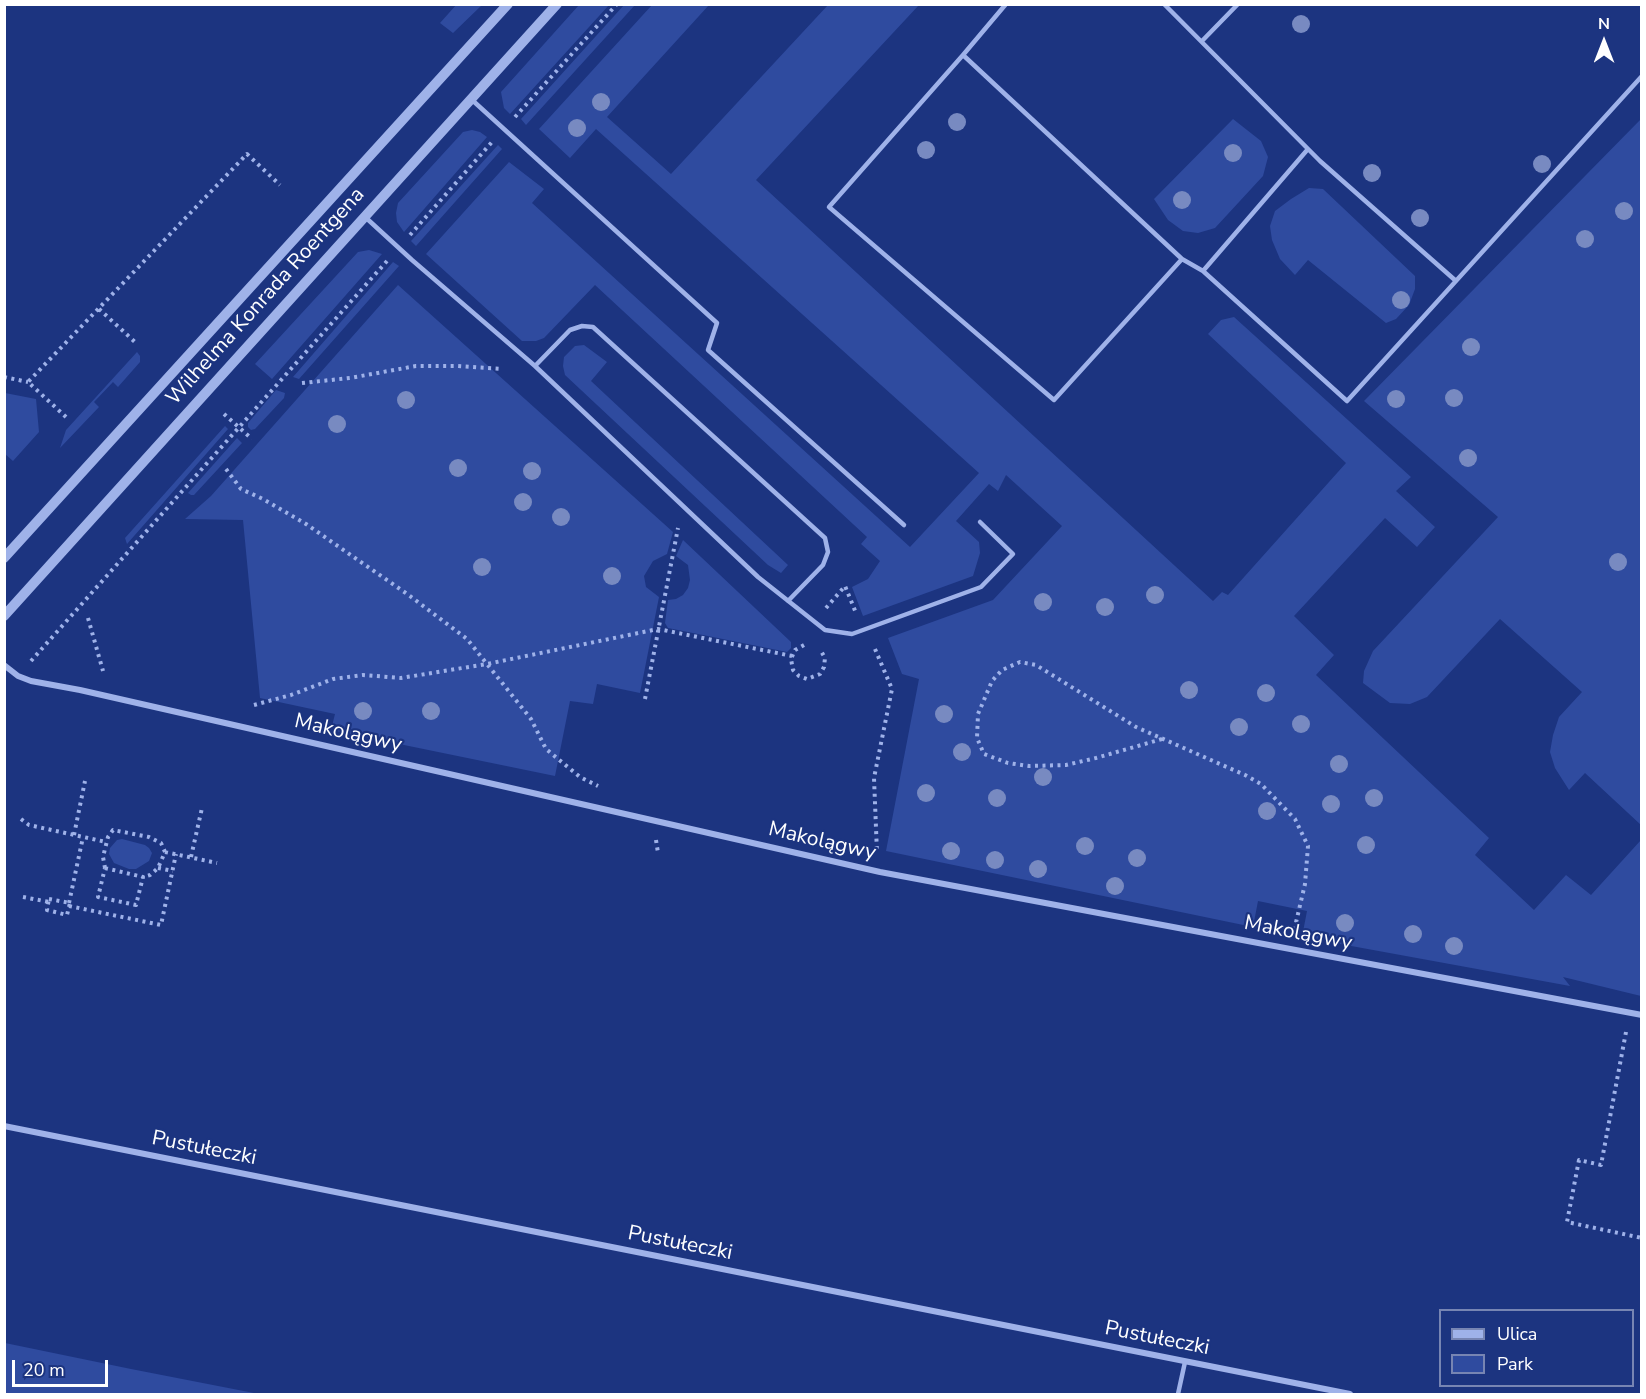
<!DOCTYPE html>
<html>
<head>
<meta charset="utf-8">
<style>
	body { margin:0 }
	#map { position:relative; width:1646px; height:1399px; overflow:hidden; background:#1c3480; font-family:"Nunito Sans",sans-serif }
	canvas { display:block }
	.frame { position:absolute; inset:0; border:6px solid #fff; pointer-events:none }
	.legend { position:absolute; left:1439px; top:1309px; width:195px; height:78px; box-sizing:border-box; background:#1c3480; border:2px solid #7785b3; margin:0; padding:8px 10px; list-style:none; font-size:18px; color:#fff }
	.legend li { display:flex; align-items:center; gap:12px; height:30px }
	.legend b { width:30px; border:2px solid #7785b3 }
	.north { position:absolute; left:1574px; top:12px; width:60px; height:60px; -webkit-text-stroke:4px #1c3480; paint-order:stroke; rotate:0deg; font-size:16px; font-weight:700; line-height:24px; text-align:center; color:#fff }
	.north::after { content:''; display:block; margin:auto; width:21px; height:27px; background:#fff; clip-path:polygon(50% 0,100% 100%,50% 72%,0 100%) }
	.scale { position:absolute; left:12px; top:1360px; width:96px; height:27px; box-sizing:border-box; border:3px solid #fff; border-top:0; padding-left:8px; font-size:18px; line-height:21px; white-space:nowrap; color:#fff; -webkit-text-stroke:4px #1c3480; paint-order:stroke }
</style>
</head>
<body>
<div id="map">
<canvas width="1646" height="1399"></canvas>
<div class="frame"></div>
<ul class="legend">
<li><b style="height:8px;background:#9fb2e9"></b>Ulica</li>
<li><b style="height:16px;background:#2f4b9f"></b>Park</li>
</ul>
<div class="north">N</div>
<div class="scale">20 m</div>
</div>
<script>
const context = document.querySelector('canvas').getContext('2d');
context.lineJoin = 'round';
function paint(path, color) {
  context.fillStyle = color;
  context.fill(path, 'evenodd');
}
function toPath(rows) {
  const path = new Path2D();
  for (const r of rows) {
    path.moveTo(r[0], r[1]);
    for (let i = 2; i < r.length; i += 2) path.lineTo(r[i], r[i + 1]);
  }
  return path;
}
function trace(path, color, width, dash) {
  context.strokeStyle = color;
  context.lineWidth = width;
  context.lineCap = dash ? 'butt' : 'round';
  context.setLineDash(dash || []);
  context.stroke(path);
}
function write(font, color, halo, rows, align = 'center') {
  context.font = font + ' "Nunito Sans",sans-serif';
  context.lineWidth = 4.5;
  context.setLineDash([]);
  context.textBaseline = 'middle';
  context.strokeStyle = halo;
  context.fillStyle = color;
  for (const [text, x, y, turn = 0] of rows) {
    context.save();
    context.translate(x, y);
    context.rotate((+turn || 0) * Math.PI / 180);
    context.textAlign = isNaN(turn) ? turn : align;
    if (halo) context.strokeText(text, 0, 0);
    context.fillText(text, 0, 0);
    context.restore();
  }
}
const green = toPath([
	[457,4,482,5,453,33,440,23],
	[579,5,609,5,510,114,504,108,501,92],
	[624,5,635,5,526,125,521,119],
	[652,5,709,5,607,117,671,174,828,5,919,5,756,180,1213,601,1222,592,1228,595,1346,463,1208,334,1221,320,1234,317,1411,477,1396,491,1435,527,1417,547,1385,518,1294,616,1334,655,1316,675,1489,838,1475,855,1534,910,1566,875,1591,895,1641,840,1641,996,1563,977,1570,986,1302,937,1307,911,1258,901,1253,927,886,851,919,679,902,674,888,638,993,600,1062,526,1006,475,998,491,989,484,956,521,979,542,980,553,973,576,863,616,852,587,868,579,880,561,861,544,867,537,595,285,544,338,536,341,522,341,426,254,509,162,544,189,532,203,910,547,979,473,596,129,570,158,539,129],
	[1233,119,1261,141,1268,157,1263,176,1215,228,1198,233,1183,231,1168,220,1154,199],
	[1641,119,1641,825,1585,773,1569,790,1555,768,1550,752,1553,735,1559,717,1582,692,1500,619,1427,697,1410,704,1390,703,1363,683,1364,671,1373,651,1498,517,1364,401],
	[472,130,480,132,487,137,404,232,397,222,396,213,398,203,463,132],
	[498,145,502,149,416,246,411,241],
	[1309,188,1323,189,1415,276,1415,289,1409,305,1396,319,1386,323,1308,260,1295,275,1280,259,1272,240,1270,226,1275,211,1291,199],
	[369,250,382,254,272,379,255,364,358,252],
	[393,262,399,266,299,379,293,377],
	[398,285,673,532,667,554,653,561,644,576,646,587,659,597,640,693,597,684,593,704,570,701,555,776,331,730,335,714,260,698,243,520,185,519,211,496],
	[584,345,607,362,591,381,788,565,781,573,768,565,565,375,563,366,564,357,575,346],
	[137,352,140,356,140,362,118,387,113,382,94,402,99,407,60,448,66,430],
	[276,390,285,393,284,398,255,429,251,430,248,427,248,423],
	[5,393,36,399,39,432,13,461,5,454],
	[225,426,228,429,127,544,125,538],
	[237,438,242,443,194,495,191,495,188,493],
	[683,540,791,642,791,648,787,652,668,628,665,623,668,600,676,599,683,595,688,588,690,580,688,565,676,556],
	[122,839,145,845,149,848,152,853,149,861,136,869,129,869,114,863,109,854,110,848,117,840],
	[5,1343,131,1369,259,1394,5,1394]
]);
const path = toPath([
	[515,117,617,4],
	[410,235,492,142],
	[99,309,135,342],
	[4,377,28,382],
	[302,383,350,378,416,366,457,366,502,369],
	[224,414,252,439],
	[66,417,28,382,247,154,280,185],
	[226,469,241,489,263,499,306,524,410,596,467,639,531,719,546,749,580,777,598,786],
	[826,608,845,586,856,613],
	[88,618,103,671],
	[804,645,795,650,791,659,793,670,799,676,807,679,820,674,824,667,825,658,821,651],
	[875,649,892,689,874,778,877,853],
	[31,661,387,261],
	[645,699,678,528],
	[254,705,291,695,333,679,363,675,401,678,487,664,658,629,792,656],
	[1162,739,1096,758,1066,765,1029,766,1008,763,984,754,977,738,978,714,992,681,1002,670,1020,662,1036,665,1136,727,1245,775,1261,784,1295,819,1308,846,1305,884,1294,931],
	[21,819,29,825,106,842],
	[74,835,85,781],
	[656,840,658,853],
	[165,852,217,863],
	[191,857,202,808],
	[105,868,103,857,108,837,113,830,149,837,161,843,165,852,158,868,150,875,143,877],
	[105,868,143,877,136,905,98,897,105,868],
	[158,868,173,871],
	[23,897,49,902],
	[49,899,70,903,67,915,47,910,49,899],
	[69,903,83,837],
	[69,906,161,925,176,854],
	[1626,1032,1601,1165,1579,1160,1567,1222,1642,1238]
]);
const service = toPath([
	[1164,4,1320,161,1456,281],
	[1202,41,1238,4],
	[963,55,1006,4],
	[471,99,717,323,708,350,904,525],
	[364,216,412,260,535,366,758,577,825,630,852,634,981,587,1013,554,980,522],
	[1182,259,1054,400,829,207,963,55,1182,259,1203,271,1347,401,1642,76],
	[1203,271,1308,149],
	[535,366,570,330,582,326,593,327,825,538,828,552,823,565,788,601],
	[1178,1394,1185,1362]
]);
const minor = toPath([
	[4,665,18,676,31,681,80,690,880,872,1642,1015],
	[4,1126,1350,1394]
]);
const tertiary = toPath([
	[4,558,508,4],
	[4,616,557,4]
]);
const trees = [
	[1301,24],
	[601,102],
	[957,122],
	[577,128],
	[926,150],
	[1233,153],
	[1542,164],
	[1372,173],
	[1182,200],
	[1624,211],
	[1420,218],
	[1585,239],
	[1401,300],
	[1471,347],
	[1454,398],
	[1396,399],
	[406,400],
	[337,424],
	[1468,458],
	[458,468],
	[532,471],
	[523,502],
	[561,517],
	[1618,562],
	[482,567],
	[612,576],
	[1155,595],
	[1043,602],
	[1105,607],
	[1189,690],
	[1266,693],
	[363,711],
	[431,711],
	[944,714],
	[1301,724],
	[1239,727],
	[962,752],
	[1339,764],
	[1043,777],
	[926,793],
	[997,798],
	[1374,798],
	[1331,804],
	[1267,811],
	[1366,845],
	[1085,846],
	[951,851],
	[1137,858],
	[995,860],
	[1038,869],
	[1115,886],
	[1345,923],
	[1413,934],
	[1454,946]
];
const streetNames = [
	["Wilhelma Konrada Roentgena",266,297,-48],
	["Makolągwy",348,734,13],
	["Makolągwy",822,842,13],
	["Makolągwy",1298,934,11],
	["Pustułeczki",204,1149,11],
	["Pustułeczki",680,1244,11],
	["Pustułeczki",1157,1339,11]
];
paint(green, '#2f4b9f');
trace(path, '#9fb2e9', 4, [3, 4.5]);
trace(service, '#9fb2e9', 4.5);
trace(minor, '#9fb2e9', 6);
trace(tertiary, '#9fb2e9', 10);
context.fillStyle = '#788ac1';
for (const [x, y] of trees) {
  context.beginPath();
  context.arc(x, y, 9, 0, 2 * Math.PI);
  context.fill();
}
write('21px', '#fff', '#1c3480', streetNames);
</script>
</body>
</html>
